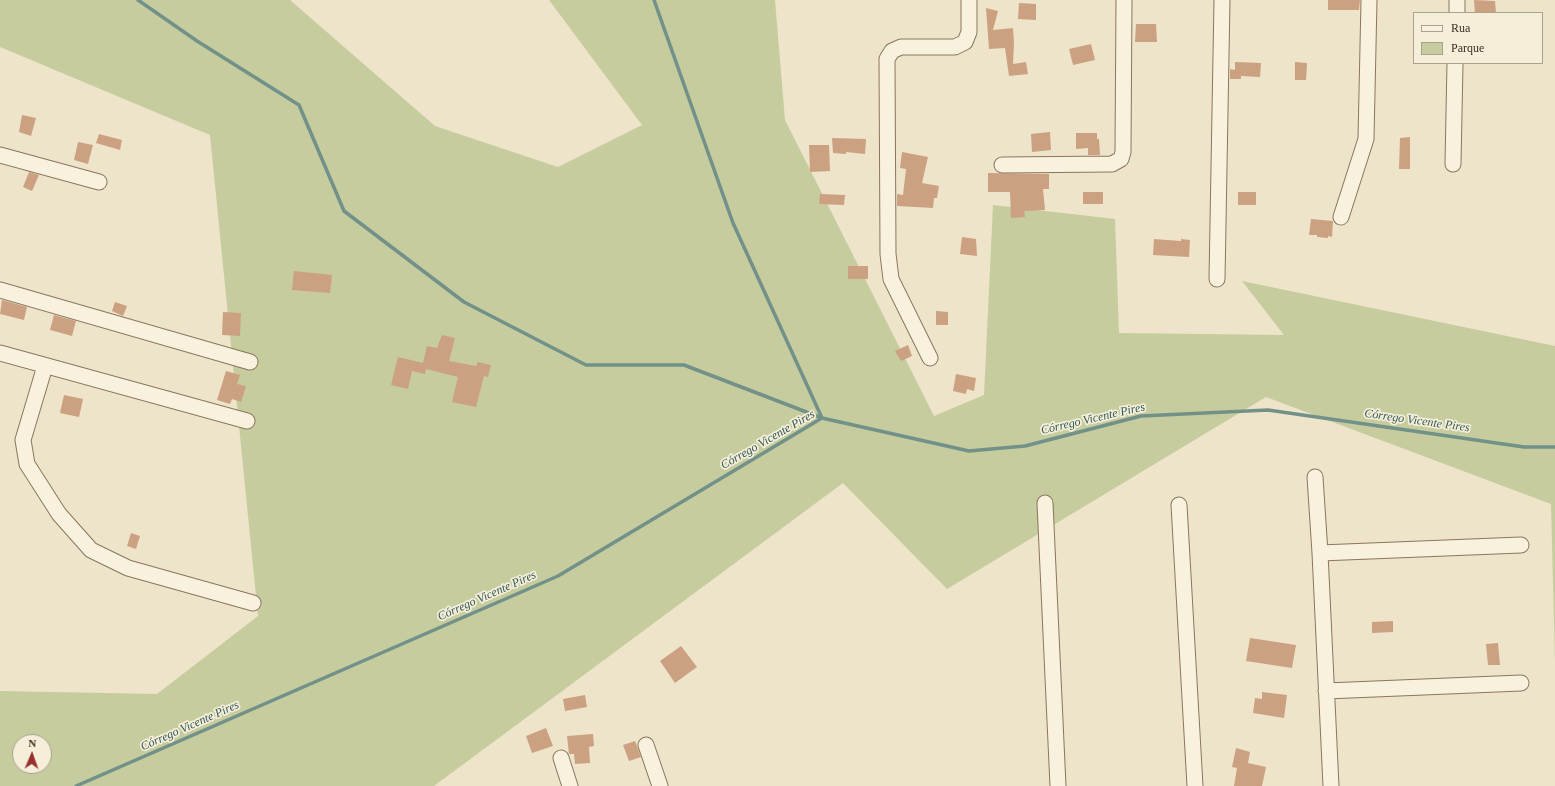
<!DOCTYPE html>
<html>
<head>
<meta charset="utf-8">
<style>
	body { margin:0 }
	#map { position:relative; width:1555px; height:786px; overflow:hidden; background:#eee4ca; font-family:Georgia,serif }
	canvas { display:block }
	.legend { position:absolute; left:1413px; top:12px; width:130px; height:52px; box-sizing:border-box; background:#f5eed9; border:1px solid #aba18f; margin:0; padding:5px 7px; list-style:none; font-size:12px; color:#3b2e21 }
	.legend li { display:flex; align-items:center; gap:8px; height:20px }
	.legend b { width:20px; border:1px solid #aba18f }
	.north { position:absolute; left:12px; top:734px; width:40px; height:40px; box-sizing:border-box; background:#f5eed9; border:1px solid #aba18f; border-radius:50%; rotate:2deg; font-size:11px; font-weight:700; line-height:16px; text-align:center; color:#3b2e21 }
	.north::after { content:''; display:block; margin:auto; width:14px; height:18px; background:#983030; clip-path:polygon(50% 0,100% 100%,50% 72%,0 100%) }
</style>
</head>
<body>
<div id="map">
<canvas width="1555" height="786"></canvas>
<ul class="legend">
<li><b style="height:5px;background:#f8f1dd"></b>Rua</li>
<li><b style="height:11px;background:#c6cc9d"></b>Parque</li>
</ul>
<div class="north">N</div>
</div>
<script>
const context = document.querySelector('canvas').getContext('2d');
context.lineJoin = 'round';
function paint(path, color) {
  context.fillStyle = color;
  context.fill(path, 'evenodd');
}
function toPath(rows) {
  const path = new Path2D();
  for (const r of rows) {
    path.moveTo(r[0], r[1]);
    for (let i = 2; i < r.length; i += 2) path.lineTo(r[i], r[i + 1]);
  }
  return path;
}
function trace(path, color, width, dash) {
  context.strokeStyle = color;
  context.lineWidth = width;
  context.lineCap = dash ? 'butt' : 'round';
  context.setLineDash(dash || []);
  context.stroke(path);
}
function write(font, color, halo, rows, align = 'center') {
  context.font = font + ' Georgia,serif';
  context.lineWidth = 3.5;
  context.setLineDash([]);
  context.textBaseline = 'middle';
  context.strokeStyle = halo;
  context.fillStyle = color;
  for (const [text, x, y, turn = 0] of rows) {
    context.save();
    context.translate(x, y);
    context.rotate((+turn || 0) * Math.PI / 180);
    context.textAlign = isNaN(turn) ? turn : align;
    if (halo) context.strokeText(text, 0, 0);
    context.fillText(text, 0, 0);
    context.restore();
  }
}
const green = toPath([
	[0,0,290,0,435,126,558,167,642,125,549,0,775,0,785,120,934,416,984,395,993,205,1115,219,1119,333,1284,335,1242,281,1555,346,1555,662,1551,504,1266,397,947,589,843,483,434,786,0,786,0,691,157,694,258,616,210,135,0,47],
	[20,742,44,742,44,766,20,766]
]);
const stream = toPath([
	[138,0,197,41,299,105,344,211,464,302,586,365,684,365,822,418],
	[654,0,733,223,822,418],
	[76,786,558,576,822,418,969,451,1025,446,1141,416,1268,410,1524,447,1555,447]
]);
const building = toPath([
	[1328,0,1360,0,1359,10,1328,10],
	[1474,0,1495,1,1496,13,1475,13],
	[1019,3,1036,4,1036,20,1018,19],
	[986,8,998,11,993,30,1013,28,1014,43,1013,64,1026,62,1028,74,1009,76,1005,48,989,49],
	[1136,24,1156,24,1157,42,1135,42],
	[1091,44,1095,60,1073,65,1069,49],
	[1235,62,1261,63,1260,77,1241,76,1241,79,1230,79,1230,69,1235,70],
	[1295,62,1307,63,1306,80,1295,80],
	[22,115,36,118,31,136,19,132],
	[1050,132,1051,150,1032,152,1031,134],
	[1076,133,1097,133,1097,139,1099,139,1100,155,1088,155,1088,148,1076,149],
	[99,134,122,140,120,150,96,143],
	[1410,137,1410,169,1399,169,1400,138],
	[832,138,866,139,865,154,846,152,846,154,833,153],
	[78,142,93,145,88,164,74,160],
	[809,145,829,145,830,171,810,172],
	[902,152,928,157,922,183,939,186,937,198,934,198,933,208,897,206,897,194,903,195,906,169,900,168],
	[29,172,39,175,32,191,23,187],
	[988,173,1049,174,1049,189,1043,189,1045,210,1024,211,1025,217,1011,218,1010,192,988,192],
	[1083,192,1103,192,1103,204,1083,204],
	[1238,192,1256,192,1256,205,1238,205],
	[820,194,845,195,844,205,819,204],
	[1311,219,1333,221,1332,237,1328,236,1328,238,1317,237,1317,235,1309,235],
	[962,237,976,239,977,256,960,254],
	[1154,239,1181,241,1181,239,1190,240,1189,257,1153,255],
	[848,266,868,266,868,279,848,279],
	[294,271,332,275,330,293,292,290],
	[2,300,27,307,24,320,0,314],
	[115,302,127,306,123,316,112,311],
	[936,311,948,312,948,325,936,325],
	[223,312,241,313,240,336,222,335],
	[54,315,76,321,72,336,50,330],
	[442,335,455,338,449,361,476,366,478,362,491,365,488,377,484,376,476,407,452,402,458,377,426,369,425,374,412,371,408,389,391,385,398,357,423,363,427,346,437,348],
	[908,345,912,356,901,361,895,351],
	[226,371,240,375,237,384,246,386,241,402,232,399,230,404,217,400],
	[956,374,976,378,974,391,967,389,966,394,953,391],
	[64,395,83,399,79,417,60,413],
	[131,533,140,536,136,549,127,546],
	[1393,621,1393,632,1372,633,1372,622],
	[1250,638,1296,645,1292,668,1246,661],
	[1498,643,1500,665,1488,665,1486,644],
	[681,646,697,667,675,683,660,661],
	[1262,692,1287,695,1284,718,1253,713,1255,698,1262,699],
	[585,695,587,707,565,711,563,699],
	[546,728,553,746,532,753,526,736],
	[593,734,594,746,589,747,590,763,575,764,574,754,569,754,567,736],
	[635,741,641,757,629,761,623,745],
	[1236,748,1250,752,1248,763,1266,767,1262,786,1234,786,1237,768,1232,767]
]);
const minor = toPath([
	[1457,13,1457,0],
	[0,155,99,182],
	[1453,164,1455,63],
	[1002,165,1112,164,1121,159,1123,152,1124,0],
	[1341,217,1366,139,1369,0],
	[1217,279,1222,0],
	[0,290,250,362],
	[0,353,247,421],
	[930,358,891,279,888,254,887,59,892,51,901,47,955,47,965,42,969,32,969,0],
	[45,366,23,440,27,464,59,514,91,550,128,568,253,603],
	[1315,477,1320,553,1331,786],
	[1045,503,1058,786],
	[1179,505,1195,786],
	[1320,553,1521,545],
	[1326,691,1521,683],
	[646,745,660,786],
	[561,758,570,786]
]);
const waterNames = [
	["Córrego Vicente Pires",1093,419,-13],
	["Córrego Vicente Pires",1417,421,8],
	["Córrego Vicente Pires",768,440,-30],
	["Córrego Vicente Pires",487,596,-24],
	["Córrego Vicente Pires",190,726,-24]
];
paint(green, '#c6cc9d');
trace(stream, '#719189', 3.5);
paint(building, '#cba181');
trace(minor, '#8a765e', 17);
trace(minor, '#f8f1dd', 15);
write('italic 12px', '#315a58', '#f5eed9', waterNames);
</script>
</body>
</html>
